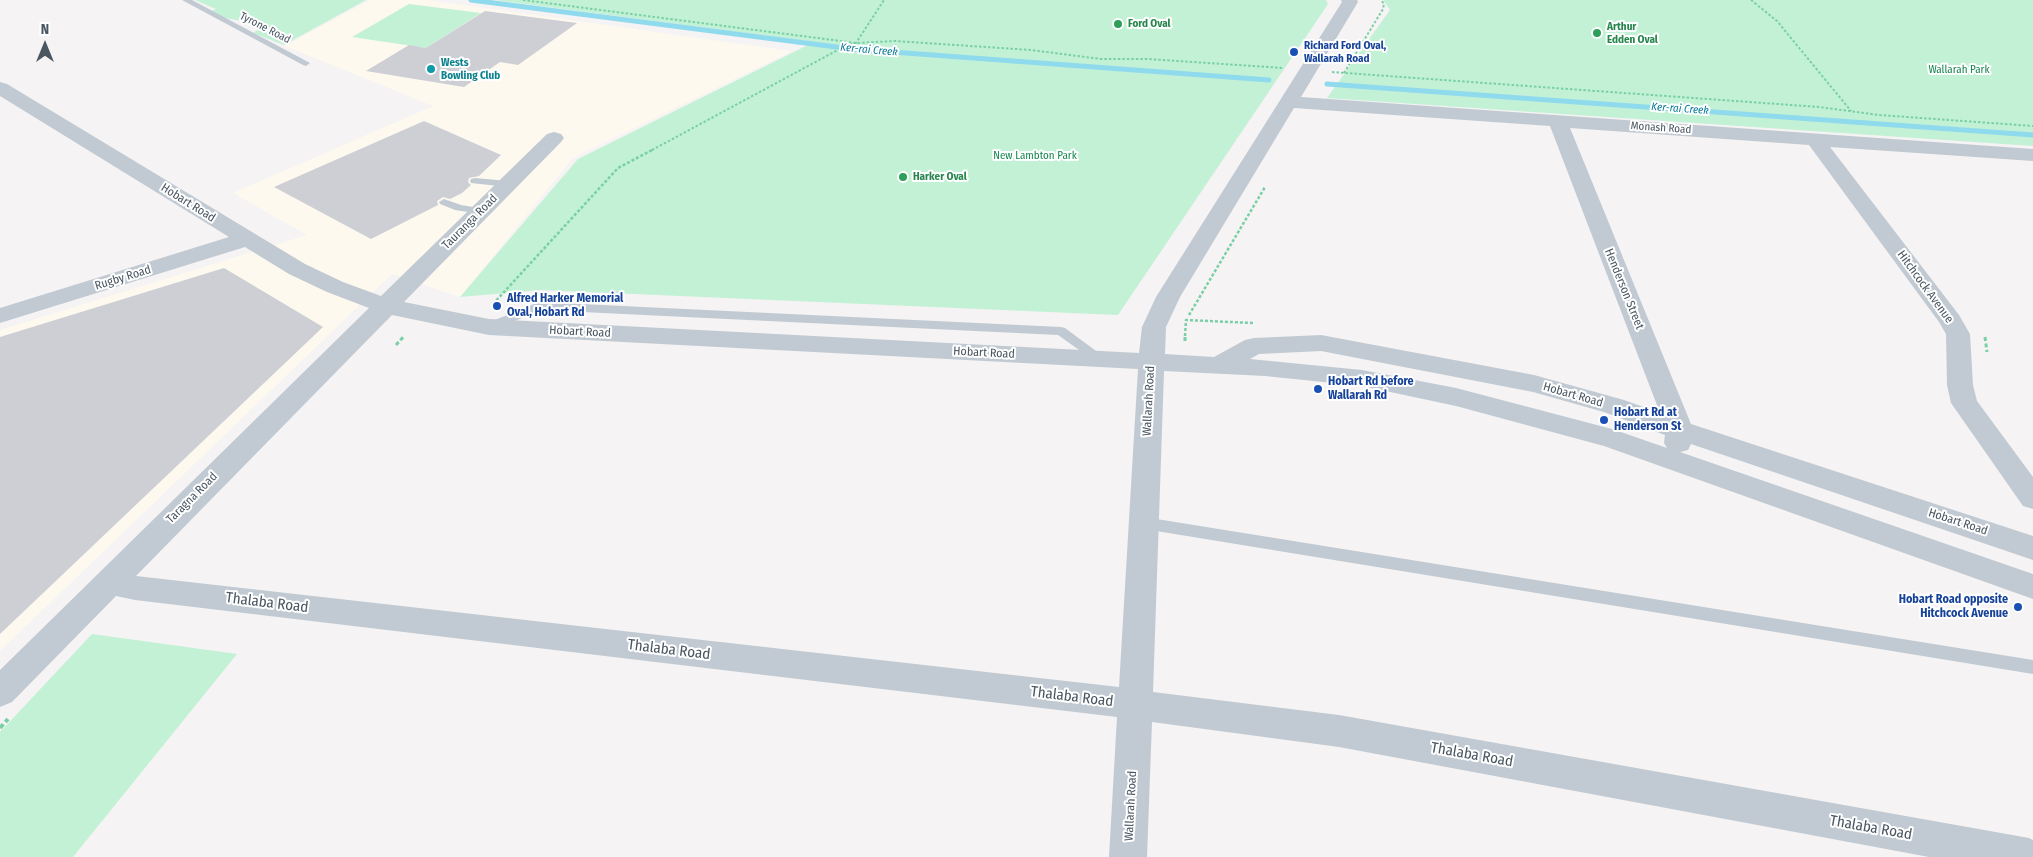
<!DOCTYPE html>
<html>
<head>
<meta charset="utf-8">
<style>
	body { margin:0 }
	#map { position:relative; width:2033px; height:857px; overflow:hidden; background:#f5f3f3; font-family:"Fira Sans Condensed",sans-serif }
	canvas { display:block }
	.north { position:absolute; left:20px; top:20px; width:50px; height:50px; -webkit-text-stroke:4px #fff; paint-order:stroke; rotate:0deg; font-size:14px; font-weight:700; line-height:20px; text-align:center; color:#4a5661 }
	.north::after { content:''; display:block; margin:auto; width:18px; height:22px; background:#4a5661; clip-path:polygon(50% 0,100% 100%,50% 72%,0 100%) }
</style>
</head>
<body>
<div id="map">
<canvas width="2033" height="857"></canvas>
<div class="north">N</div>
</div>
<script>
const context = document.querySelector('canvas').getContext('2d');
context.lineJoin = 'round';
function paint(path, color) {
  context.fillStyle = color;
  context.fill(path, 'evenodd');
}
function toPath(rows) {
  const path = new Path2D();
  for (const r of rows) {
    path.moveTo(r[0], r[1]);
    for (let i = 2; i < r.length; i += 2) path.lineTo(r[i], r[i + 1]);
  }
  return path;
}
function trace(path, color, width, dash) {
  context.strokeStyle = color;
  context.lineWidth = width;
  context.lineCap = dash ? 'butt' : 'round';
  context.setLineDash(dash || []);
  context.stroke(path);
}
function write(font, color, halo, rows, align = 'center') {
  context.font = font + ' "Fira Sans Condensed",sans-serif';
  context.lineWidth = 4;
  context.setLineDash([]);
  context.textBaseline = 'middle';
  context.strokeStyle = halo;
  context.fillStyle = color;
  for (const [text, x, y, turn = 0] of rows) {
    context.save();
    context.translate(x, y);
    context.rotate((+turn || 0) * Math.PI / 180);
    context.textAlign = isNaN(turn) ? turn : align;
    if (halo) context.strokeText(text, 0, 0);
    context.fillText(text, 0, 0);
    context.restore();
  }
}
const commercial = toPath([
	[370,0,428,0,792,51,573,158,460,297,392,274,0,651,0,330,307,235,233,193,433,106,285,46]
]);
const green = toPath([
	[195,0,366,0,284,45,253,33,266,25,213,16,207,13,216,9],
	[495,0,1326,0,1328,4,1118,315,541,290,460,297,578,159,814,42],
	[1383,0,2033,0,2033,146,1327,98,1390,10],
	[409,4,481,13,426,48,352,37],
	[92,634,237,654,73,857,0,857,0,732]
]);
const stream = toPath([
	[471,0,852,49,1269,80],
	[1327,84,2033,135]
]);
const building = toPath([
	[485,11,577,23,518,65,500,62,464,87,366,71,409,45,426,48],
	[424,121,501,155,479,176,469,178,468,182,471,185,462,193,450,199,443,197,437,201,438,205,371,239,274,187],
	[224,268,323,327,0,634,0,337]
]);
const pathFar3 = toPath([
	[523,0,856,43,895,41,1031,50,1101,59,1148,59,1283,68],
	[1751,0,1777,21,1851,111],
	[1332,72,1819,107,1879,115,2033,126],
	[1344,73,1383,9,1384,4,1381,0],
	[652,150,847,45,856,43,884,0]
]);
const pathFar2 = toPath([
	[493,304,618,168,654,149],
	[1189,315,1265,187],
	[1185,336,1186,320,1253,323]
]);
const pathFar1 = toPath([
	[1985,337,1987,352],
	[1185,341,1185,335],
	[396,345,404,336]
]);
const path = toPath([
	[0,728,8,719]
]);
const lane = toPath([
	[182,0,192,0,310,63,306,66,303,65,182,0],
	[475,178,508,181,513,184,508,187,471,183,470,181,471,179,475,178],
	[444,199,461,205,485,209,486,211,481,214,455,210,440,204,439,202,444,199],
	[539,302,1061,327,1065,328,1107,359,1101,363,1096,362,1058,335,541,310,493,330,489,331,483,327,485,324,539,302],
	[1144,517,2033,660,2033,674,1144,529,1139,527,1136,523,1139,519,1144,517]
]);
const street = toPath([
	[1341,0,1357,0,1358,2,1301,97,2033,149,2033,161,1830,147,1959,315,1970,334,1973,385,1977,401,2033,477,2033,509,2023,506,1951,403,1947,385,1946,334,1939,322,1809,145,1570,128,1691,424,2033,536,2033,560,1691,444,1688,450,1680,452,2033,574,2033,599,1604,446,1456,406,1362,386,1265,376,1164,371,1153,692,1339,715,2029,838,2033,840,2033,857,1929,857,1339,747,1152,722,1147,857,1109,857,1117,717,135,600,116,596,12,702,0,707,0,670,369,308,327,292,289,274,245,247,0,323,0,308,229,237,0,96,0,82,7,84,305,264,343,282,381,296,547,134,554,132,561,134,564,138,561,142,404,302,489,319,1139,353,1142,327,1156,297,1342,2,1341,0],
	[1294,108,1550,126,1660,413,1624,400,1534,375,1321,335,1254,338,1245,340,1214,357,1165,354,1166,327,1180,297,1294,108],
	[392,315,489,335,1138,369,1119,687,136,576,392,315],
	[1321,351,1533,392,1604,412,1665,435,1664,443,1667,448,1612,429,1456,388,1362,370,1250,359,1259,354,1321,351]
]);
const markers = [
	[1118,24,5,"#2e9e5b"],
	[1597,33,5,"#2e9e5b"],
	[1294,52,5,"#1a4fb4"],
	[431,69,5,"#0f9aa8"],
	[903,177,5,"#2e9e5b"],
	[497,306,5,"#1a4fb4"],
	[1318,389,5,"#1a4fb4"],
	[1604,420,5,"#1a4fb4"],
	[2018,607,5,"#1a4fb4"]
];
const farLeisurenames = [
	["Ford Oval",1128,24],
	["Arthur",1607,27],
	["Edden Oval",1607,40],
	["Harker Oval",913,177]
];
const farStreetnames = [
	["Tyrone Road",265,28,27],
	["Monash Road",1661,128,4]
];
const farTransitnames = [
	["Richard Ford Oval,",1304,46],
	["Wallarah Road",1304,59]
];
const farWaternames = [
	["Ker-rai Creek",869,50,5],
	["Ker-rai Creek",1680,109,4]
];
const farCulturenames = [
	["Wests",441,63],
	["Bowling Club",441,76]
];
const farParknames = [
	["Wallarah Park",1959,70],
	["New Lambton Park",1035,156]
];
const streetNames = [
	["Hobart Road",188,203,32],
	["Tauranga Road",470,222,-45],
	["Rugby Road",123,278,-17],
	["Hitchcock Avenue",1925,287,54],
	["Henderson Street",1624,289,68],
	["Hobart Road",580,332,3],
	["Hobart Road",984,353,3],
	["Hobart Road",1573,395,16],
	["Wallarah Road",1149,401,-87],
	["Taragna Road",192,498,-45],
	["Hobart Road",1958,522,18],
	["Wallarah Road",1131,806,-87]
];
const transitNames = [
	["Alfred Harker Memorial",507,299],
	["Oval, Hobart Rd",507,313],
	["Hobart Rd before",1328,382],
	["Wallarah Rd",1328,396],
	["Hobart Rd at",1614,413],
	["Henderson St",1614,427],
	["Hobart Road opposite",2008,600,"right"],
	["Hitchcock Avenue",2008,614,"right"]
];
const nearStreetnames = [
	["Thalaba Road",267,603,7],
	["Thalaba Road",669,650,7],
	["Thalaba Road",1072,697,7],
	["Thalaba Road",1472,755,10],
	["Thalaba Road",1871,828,10]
];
paint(commercial, '#fdf9ef');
paint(green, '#c3f1d5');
trace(stream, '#90daee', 5);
paint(building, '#cdcfd5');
trace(pathFar3, '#7ad0a6', 2, [2.5, 2]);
trace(pathFar2, '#7ad0a6', 2.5, [3, 2]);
trace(pathFar1, '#7ad0a6', 3, [4, 2.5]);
trace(path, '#7ad0a6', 4, [5, 3]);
paint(lane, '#c1cad2');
paint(street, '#c1cad2');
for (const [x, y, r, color] of markers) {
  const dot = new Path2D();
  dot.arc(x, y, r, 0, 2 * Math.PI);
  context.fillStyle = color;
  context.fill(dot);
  trace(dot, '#fff', 2);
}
write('bold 11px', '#27864d', '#fff', farLeisurenames, 'left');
write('11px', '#4a5661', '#fff', farStreetnames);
write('bold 11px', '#164399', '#fff', farTransitnames, 'left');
write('italic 11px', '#0c7c9b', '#fff', farWaternames);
write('bold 11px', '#0d838f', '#fff', farCulturenames, 'left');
write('11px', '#17864f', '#fff', farParknames);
write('12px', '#4a5661', '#fff', streetNames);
write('bold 12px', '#164399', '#fff', transitNames, 'left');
write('15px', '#4a5661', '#fff', nearStreetnames);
</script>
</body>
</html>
